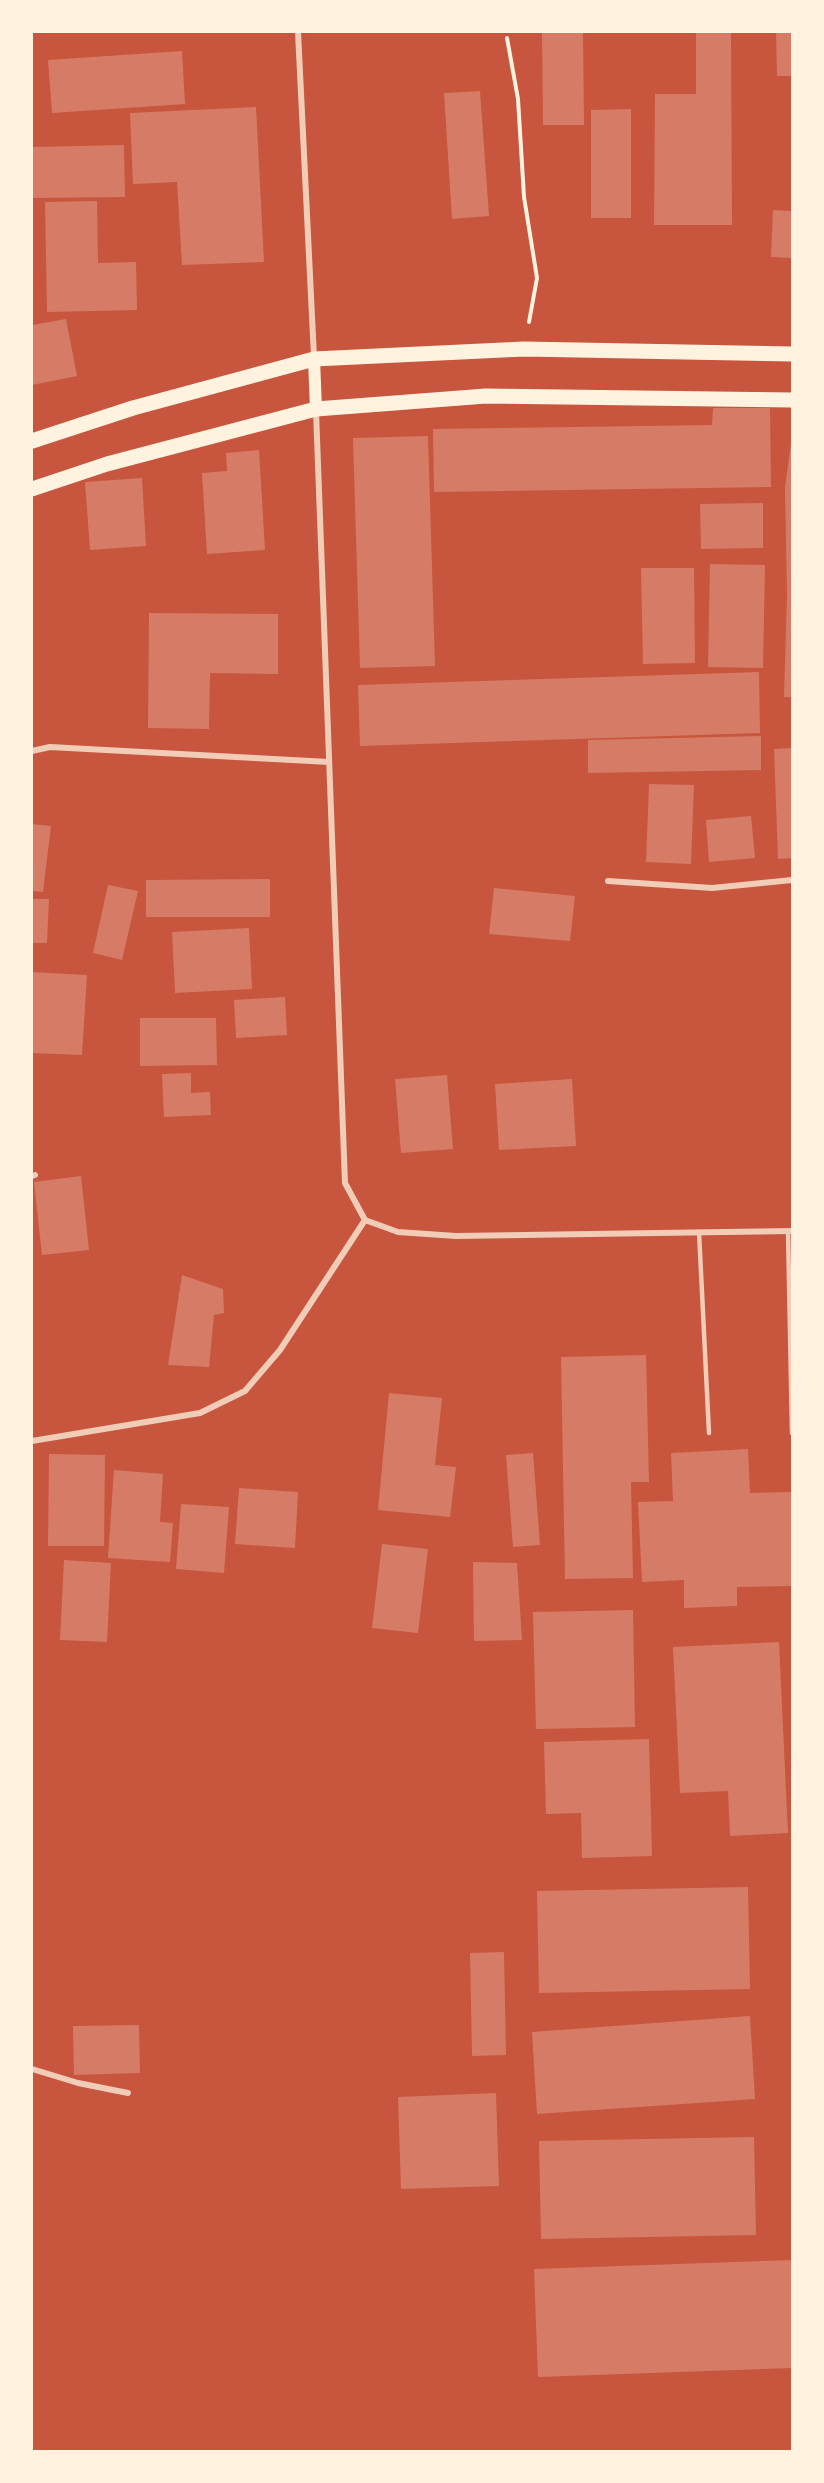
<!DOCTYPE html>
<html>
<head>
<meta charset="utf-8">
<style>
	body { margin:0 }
	#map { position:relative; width:824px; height:2483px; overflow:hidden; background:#c8553d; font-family:Barlow,sans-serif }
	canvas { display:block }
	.frame { position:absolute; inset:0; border:33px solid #fff3e0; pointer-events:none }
</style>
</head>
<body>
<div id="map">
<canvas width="824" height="2483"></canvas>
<div class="frame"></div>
</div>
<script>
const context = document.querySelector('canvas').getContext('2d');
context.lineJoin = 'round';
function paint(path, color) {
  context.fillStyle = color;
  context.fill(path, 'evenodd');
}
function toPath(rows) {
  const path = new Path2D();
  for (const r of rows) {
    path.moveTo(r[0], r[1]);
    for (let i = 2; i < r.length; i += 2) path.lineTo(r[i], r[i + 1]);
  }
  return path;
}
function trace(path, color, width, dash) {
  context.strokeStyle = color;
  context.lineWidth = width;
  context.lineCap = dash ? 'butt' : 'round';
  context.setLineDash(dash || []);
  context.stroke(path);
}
const building = toPath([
	[542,32,583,32,584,125,543,125],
	[696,32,731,32,732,225,654,225,655,94,696,94],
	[776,32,792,32,792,76,777,76],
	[182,51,185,104,52,113,48,60],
	[480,91,489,216,452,219,444,93],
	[256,107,264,262,182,265,177,182,133,184,130,113],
	[631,109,631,218,591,218,591,110],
	[124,145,125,197,32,198,32,147],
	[97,201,98,263,136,262,137,310,47,312,45,202],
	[773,210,792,211,792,258,771,257],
	[66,319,77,376,32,385,32,325],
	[713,408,770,408,771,487,434,492,433,429,712,425],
	[428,436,435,666,360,668,353,438],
	[791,442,792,442,792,697,784,697,787,595,785,488],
	[259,450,265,550,207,554,202,473,227,471,226,453],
	[142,478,146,546,90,550,85,482],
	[763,503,763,548,701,549,700,504],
	[710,564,765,565,763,668,708,667],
	[641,568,694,568,695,663,643,664],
	[149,613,278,614,278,674,210,673,209,729,148,728],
	[759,672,760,733,360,746,358,685],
	[761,736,761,770,588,773,588,740],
	[792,748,792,858,778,859,774,749],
	[649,784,694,785,691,864,646,862],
	[751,816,755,858,709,862,706,820],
	[32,824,51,826,43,892,32,891],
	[270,879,270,917,146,917,146,880],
	[108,885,138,891,122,960,93,953],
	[494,888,575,896,570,941,489,934],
	[32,899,49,899,47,943,32,943],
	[249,928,252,989,175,993,172,932],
	[32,972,87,975,82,1055,32,1053],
	[285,997,287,1035,236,1038,234,1000],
	[140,1018,216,1018,217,1065,140,1066],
	[191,1073,191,1093,210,1092,211,1115,164,1117,162,1074],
	[447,1075,453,1149,401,1153,395,1079],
	[572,1079,576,1146,499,1150,495,1084],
	[81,1176,89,1250,42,1255,34,1182],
	[182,1275,223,1289,224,1313,214,1315,209,1367,168,1365],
	[646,1355,649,1482,631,1482,633,1578,565,1579,561,1357],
	[389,1393,442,1398,435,1465,456,1467,450,1517,378,1510],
	[748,1449,750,1493,792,1492,792,1586,737,1587,737,1606,684,1608,684,1580,642,1582,638,1502,673,1501,671,1453],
	[533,1453,540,1545,513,1547,506,1455],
	[49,1454,105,1455,104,1546,48,1546],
	[114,1470,163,1474,160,1522,173,1523,170,1562,108,1558],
	[239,1488,298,1492,295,1548,235,1544],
	[181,1504,229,1507,224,1573,176,1569],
	[382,1544,428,1549,418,1633,372,1628],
	[64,1560,111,1563,107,1642,60,1640],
	[473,1562,517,1563,522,1640,474,1641],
	[633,1610,635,1727,536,1729,533,1612],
	[779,1642,788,1833,730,1836,728,1791,680,1793,673,1647],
	[649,1739,652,1856,582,1858,581,1813,546,1814,544,1742],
	[748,1887,750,1989,539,1993,537,1891],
	[504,1952,506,2055,472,2056,470,1953],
	[750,2016,755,2099,537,2114,532,2032],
	[139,2025,140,2073,74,2075,73,2026],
	[496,2093,499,2186,401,2189,398,2097],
	[754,2137,756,2235,541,2239,539,2141],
	[792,2260,792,2368,538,2377,534,2269]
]);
const path = toPath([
	[507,38,518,99,524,197,537,278,529,322]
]);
const service = toPath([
	[788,1231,792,1433],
	[699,1232,709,1433]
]);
const minor = toPath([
	[298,32,314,357],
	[316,411,345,1183,365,1220,398,1232,456,1236,792,1231],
	[32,751,50,747,329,762],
	[608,881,712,888,792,880],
	[32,1176,35,1175],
	[32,1441,200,1413,245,1391,280,1350,365,1220],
	[32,2069,78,2083,128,2093]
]);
const secondary = toPath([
	[314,359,316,409]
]);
const primary = toPath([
	[32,441,133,408,314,359,524,349,792,354],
	[32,489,107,464,316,409,486,396,792,400]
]);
paint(building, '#d67c66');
trace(path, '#fff3e0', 4);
trace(service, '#f1ccb7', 4.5);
trace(minor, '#f1ccb7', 6);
trace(secondary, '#fff3e0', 12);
trace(primary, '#fff3e0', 15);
</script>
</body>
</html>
